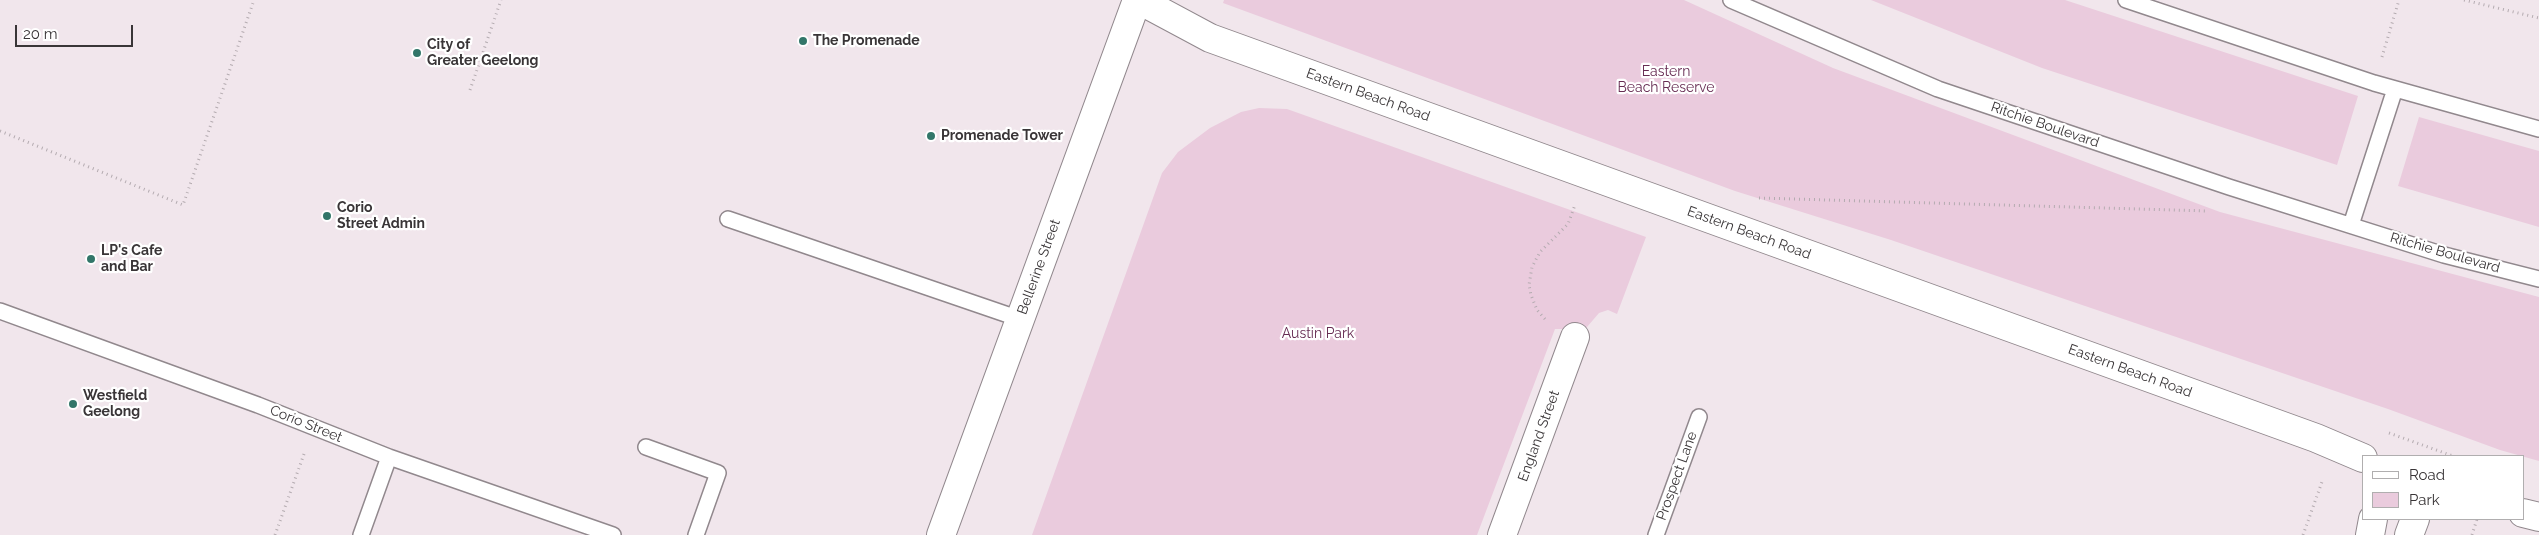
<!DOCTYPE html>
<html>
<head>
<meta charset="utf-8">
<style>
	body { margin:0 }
	#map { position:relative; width:2539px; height:535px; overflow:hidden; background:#f1e6ec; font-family:Raleway,sans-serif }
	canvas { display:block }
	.legend { position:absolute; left:2362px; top:455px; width:162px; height:65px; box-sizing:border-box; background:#fff; border:1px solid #b0aeaf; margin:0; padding:6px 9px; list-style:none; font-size:15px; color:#393537 }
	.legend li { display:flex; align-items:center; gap:10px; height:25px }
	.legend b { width:25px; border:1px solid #b0aeaf }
	.scale { position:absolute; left:15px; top:25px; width:118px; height:22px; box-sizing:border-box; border:2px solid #393537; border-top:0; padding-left:6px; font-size:15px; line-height:18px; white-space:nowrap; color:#393537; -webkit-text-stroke:4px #fff; paint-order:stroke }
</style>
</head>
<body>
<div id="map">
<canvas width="2539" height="535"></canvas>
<ul class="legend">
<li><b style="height:6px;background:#fff"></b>Road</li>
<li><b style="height:14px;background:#eacbdd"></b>Park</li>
</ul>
<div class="scale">20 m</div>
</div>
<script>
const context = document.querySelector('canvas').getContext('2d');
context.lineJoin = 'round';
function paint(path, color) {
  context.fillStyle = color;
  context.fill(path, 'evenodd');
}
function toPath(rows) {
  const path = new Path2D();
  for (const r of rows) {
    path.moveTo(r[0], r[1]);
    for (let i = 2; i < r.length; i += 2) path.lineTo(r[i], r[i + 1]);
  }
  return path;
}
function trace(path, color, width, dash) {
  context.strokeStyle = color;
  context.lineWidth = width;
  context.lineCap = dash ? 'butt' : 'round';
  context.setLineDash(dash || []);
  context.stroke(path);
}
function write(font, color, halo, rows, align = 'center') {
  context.font = font + ' Raleway,sans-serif';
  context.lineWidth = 4.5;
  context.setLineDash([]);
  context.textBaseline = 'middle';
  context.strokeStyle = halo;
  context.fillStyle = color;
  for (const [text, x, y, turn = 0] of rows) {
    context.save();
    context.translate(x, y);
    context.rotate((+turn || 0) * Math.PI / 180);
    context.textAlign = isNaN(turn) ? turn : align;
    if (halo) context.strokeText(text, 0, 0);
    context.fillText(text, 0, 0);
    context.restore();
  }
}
const green = toPath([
	[1224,0,1684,0,1833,68,2220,212,2539,297,2539,461,2500,450,2388,409,1891,240,1735,191,1223,3],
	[1871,0,2065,0,2358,96,2337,165,2042,68],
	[1259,108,1287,109,1646,237,1617,314,1608,310,1599,313,1587,327,1583,329,1555,329,1477,535,1032,535,1162,173,1178,152,1210,128,1241,112],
	[2419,117,2539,151,2539,227,2398,186]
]);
const path = toPath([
	[2464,0,2539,18],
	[2382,57,2399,0],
	[470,90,501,0],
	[0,131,183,205,254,0],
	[1759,198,2208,211],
	[1545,319,1537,310,1531,295,1529,285,1532,267,1540,252,1568,224,1575,205],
	[2389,433,2453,456],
	[275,535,304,454],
	[2303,535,2323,479],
	[2472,535,2477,519]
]);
const service = toPath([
	[1731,0,1938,89,2229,187,2444,255,2539,279],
	[2126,0,2374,83,2539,129],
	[728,219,1020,319],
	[2351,225,2395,89],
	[0,311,258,405,389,457,613,535],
	[646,447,718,473,696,535],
	[361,535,389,457],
	[1656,535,1699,417]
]);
const minor = toPath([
	[1139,0,1210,38,2316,438,2363,458],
	[2523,513,2539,517],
	[1502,535,1575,337],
	[2370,535,2373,519],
	[2409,535,2415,519]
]);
const tertiary = toPath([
	[941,535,1137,0]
]);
const markers = [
	[803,41,5,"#327669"],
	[417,53,5,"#327669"],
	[931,136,5,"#327669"],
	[327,216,5,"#327669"],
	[91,259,5,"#327669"],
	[73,404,5,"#327669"]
];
const poiNames = [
	["The Promenade",813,41],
	["City of",427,45],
	["Greater Geelong",427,61],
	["Promenade Tower",941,136],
	["Corio",337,208],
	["Street Admin",337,224],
	["LP's Cafe",101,251],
	["and Bar",101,267],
	["Westfield",83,396],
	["Geelong",83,412]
];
const parkNames = [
	["Eastern",1666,72],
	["Beach Reserve",1666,88],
	["Austin Park",1318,334]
];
const streetNames = [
	["Eastern Beach Road",1368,95,20],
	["Ritchie Boulevard",2045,125,19],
	["Eastern Beach Road",1749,233,20],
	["Ritchie Boulevard",2445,253,16],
	["Bellerine Street",1039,267,-70],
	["Eastern Beach Road",2130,371,20],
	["Corio Street",306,424,22],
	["England Street",1539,436,-70],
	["Prospect Lane",1677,476,-70]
];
paint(green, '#eacbdd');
trace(service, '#91888d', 18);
trace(minor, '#91888d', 30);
trace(tertiary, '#91888d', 30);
trace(path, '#b4abb0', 3, [1, 4]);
trace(service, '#fff', 15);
trace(minor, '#fff', 28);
trace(tertiary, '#fff', 28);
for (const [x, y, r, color] of markers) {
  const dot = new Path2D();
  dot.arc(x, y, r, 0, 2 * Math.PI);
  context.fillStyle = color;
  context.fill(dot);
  trace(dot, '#fff', 2);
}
write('bold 14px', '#393537', '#fff', poiNames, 'left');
write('14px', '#672c53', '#fff', parkNames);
write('14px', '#393537', '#fff', streetNames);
</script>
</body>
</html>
